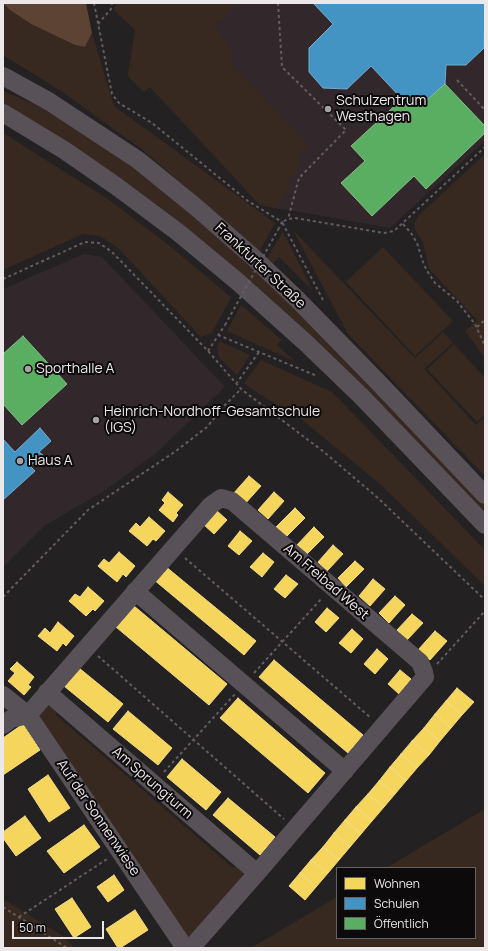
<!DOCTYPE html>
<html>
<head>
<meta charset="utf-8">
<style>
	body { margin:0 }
	#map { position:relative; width:488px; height:951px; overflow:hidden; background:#242122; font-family:Manrope,sans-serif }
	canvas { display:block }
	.frame { position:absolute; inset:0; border:4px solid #ece8e9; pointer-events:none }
	.legend { position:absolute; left:336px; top:867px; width:140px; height:72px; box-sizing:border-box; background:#0d0a0b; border:1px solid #666364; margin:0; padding:5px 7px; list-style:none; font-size:12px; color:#ece8e9 }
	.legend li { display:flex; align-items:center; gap:8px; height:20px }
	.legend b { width:20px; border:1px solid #666364 }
	.scale { position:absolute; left:12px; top:921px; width:92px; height:18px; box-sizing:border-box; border:2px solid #ece8e9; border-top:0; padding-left:5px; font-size:12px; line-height:14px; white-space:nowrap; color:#ece8e9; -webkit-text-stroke:3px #0d0a0b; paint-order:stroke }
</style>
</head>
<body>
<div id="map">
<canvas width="488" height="951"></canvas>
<div class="frame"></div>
<ul class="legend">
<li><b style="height:11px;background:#f6d55c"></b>Wohnen</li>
<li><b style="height:11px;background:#4393c3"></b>Schulen</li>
<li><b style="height:11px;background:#5aae61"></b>Öffentlich</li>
</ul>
<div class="scale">50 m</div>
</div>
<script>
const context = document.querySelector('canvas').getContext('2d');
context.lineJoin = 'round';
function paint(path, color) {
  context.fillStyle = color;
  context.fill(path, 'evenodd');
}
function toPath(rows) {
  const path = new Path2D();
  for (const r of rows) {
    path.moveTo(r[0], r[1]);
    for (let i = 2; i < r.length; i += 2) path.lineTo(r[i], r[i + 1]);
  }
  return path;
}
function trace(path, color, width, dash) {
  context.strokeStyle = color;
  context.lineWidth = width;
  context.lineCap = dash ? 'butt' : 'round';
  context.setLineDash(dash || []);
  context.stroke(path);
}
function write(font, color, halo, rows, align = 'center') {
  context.font = font + ' Manrope,sans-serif';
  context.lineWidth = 4;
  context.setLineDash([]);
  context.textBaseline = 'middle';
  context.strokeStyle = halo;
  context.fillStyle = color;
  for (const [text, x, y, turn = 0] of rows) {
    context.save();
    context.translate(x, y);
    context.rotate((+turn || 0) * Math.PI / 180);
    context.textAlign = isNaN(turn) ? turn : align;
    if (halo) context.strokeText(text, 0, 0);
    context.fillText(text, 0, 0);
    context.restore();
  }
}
const built = toPath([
	[116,3,485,3,485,141,390,228,289,210,272,208,260,205,150,87,144,92,128,76,135,30,114,10],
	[84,254,102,257,225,387,155,454,107,489,44,526,3,567,3,289]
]);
const green = toPath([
	[116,3,239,3,179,59,215,26,222,37,232,47,230,51,234,56,229,61,304,141,308,148,298,157,300,164,296,175,290,180,288,191,275,208,260,205,150,87,144,92,128,76,135,30,114,10],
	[3,4,31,24,75,45,85,47,92,33,114,106,275,223,260,251,144,151,61,91,3,55],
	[3,91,51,111,132,166,198,219,305,317,419,435,485,505,485,514,366,391,3,106],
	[3,133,108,199,170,246,231,297,212,333,201,337,118,248,100,236,83,234,3,270],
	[485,154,485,358,465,331,477,320,429,269,423,242,415,230,414,223,419,215],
	[293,230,415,358,443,332,453,343,424,369,476,425,485,417,485,476,348,334],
	[283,232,313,291,279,257,273,263,267,258],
	[383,247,453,321,415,356,346,282],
	[241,305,282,340,277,345,296,362,227,331],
	[219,341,250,355,237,375,220,359,217,349],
	[454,344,485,378,485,415,477,422,427,369],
	[261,360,332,392,485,550,485,586,381,485,301,419,259,394,244,383],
	[52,705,56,708,56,715,232,867,239,866,243,872,242,877,191,936,187,937,40,721,40,713,45,707],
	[485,809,485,948,251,948,337,897,337,938,475,938,475,868,386,868],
	[3,899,63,936,72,945,73,948,3,948]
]);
const forest = toPath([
	[3,3,86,3,92,33,85,47,75,45,31,24,10,10]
]);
const homes = toPath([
	[249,476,261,486,244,505,233,494,249,476],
	[168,492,183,505,176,513,178,515,173,522,159,510,165,503,162,500,168,492],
	[274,492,284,501,268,519,258,510,274,492],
	[295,508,305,518,285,538,275,528,295,508],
	[216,510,227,520,214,534,203,524,216,510],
	[149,517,165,531,156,541,153,539,147,546,129,531,136,523,140,527,149,517],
	[314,527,324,537,306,555,296,546,314,527],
	[240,531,252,541,239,555,228,546,240,531],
	[333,545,343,554,327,571,318,562,333,545],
	[119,552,135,566,126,577,123,574,117,582,98,566,104,559,109,563,119,552],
	[263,553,274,562,262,577,250,567,263,553],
	[355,561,364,569,346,587,338,578,355,561],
	[165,566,256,641,244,655,153,579,165,566],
	[286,575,298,584,285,598,274,589,286,575],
	[373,579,385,589,370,606,359,596,373,579],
	[88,587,104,601,95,611,93,609,86,616,69,601,75,594,80,597,88,587],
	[395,596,405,605,389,623,379,613,395,596],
	[134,606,227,684,209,705,116,627,134,606],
	[327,608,339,618,326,632,315,622,327,608],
	[412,614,423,623,407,640,397,630,412,614],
	[58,622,74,636,66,646,63,643,57,651,38,636,45,628,50,633,58,622],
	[352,629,363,639,351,653,339,643,352,629],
	[435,631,447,641,430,660,418,650,435,631],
	[377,649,388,659,375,674,364,664,377,649],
	[274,660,363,735,348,753,259,677,274,660],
	[17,662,34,677,28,685,31,687,24,695,8,681,15,673,10,669,17,662],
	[79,668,123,704,108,722,64,686,79,668],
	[400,670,411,679,399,694,388,684,400,670],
	[457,688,474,702,462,715,446,701,457,688],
	[238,698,325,773,308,793,220,718,238,698],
	[446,701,462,715,451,728,435,714,446,701],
	[128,711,172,748,158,765,113,729,128,711],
	[435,714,451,728,440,741,424,728,435,714],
	[23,724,40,750,3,775,3,738,23,724],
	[424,728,440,741,429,755,412,741,424,728],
	[412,741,429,755,417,768,401,754,412,741],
	[401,754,417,768,406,781,390,767,401,754],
	[182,759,221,792,206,810,167,777,182,759],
	[390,767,406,781,395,794,379,781,390,767],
	[48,775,70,808,49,822,28,789,48,775],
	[379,781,395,794,384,807,368,794,379,781],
	[368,794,384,807,372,821,356,807,368,794],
	[228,798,275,837,260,855,213,815,228,798],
	[356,807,372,821,361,834,345,820,356,807],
	[25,816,41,838,16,856,3,838,3,832,25,816],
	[345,820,361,834,350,847,334,833,345,820],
	[84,825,100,847,64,873,47,851,84,825],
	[334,833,350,847,339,860,323,847,334,833],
	[323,847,339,860,328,873,311,860,323,847],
	[311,860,328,873,316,887,300,873,311,860],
	[300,873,316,887,305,900,289,886,300,873],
	[114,875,124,890,108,902,97,887,114,875],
	[72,898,91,927,74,938,55,909,72,898],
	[135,910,148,930,120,948,118,948,106,929,135,910]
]);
const schools = toPath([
	[313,3,485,3,484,48,466,65,446,65,445,84,427,100,402,99,371,66,347,89,323,88,309,72,309,48,333,24,313,3],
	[40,428,51,441,39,452,43,455,30,466,35,471,3,500,3,439,15,452,40,428]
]);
const public = toPath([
	[445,84,485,126,485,133,426,189,414,176,372,216,341,183,365,161,351,146,402,99,427,100,445,84],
	[23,336,67,384,22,425,3,404,3,354,23,336]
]);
const path = toPath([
	[94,3,112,94,119,103,152,123,248,201,282,222,279,228],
	[278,3,282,67,346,130,299,178,288,219],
	[98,24,111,9,112,3],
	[457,80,485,110],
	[403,224,411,233,417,243,424,265,429,274,435,283,457,301,475,324,485,346],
	[3,279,85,242,99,243,112,252,208,351,241,389,324,452,378,498,485,600],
	[323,300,282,222,288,219,295,218,384,233,394,231,485,147],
	[477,327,485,320],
	[218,335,317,376],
	[208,351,225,325],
	[236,384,259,352],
	[185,558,371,718],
	[3,597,88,510,176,451,207,427,225,405,241,389],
	[98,656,284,819],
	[437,664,485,611],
	[254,673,322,598],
	[164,772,235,694],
	[3,907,67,948],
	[19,917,107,859]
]);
const minor = toPath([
	[3,76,50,102,138,160,197,208,253,257,298,300,378,382,485,495],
	[3,113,64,150,116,186,179,233,238,282,306,343,361,396,485,525],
	[135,591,345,771],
	[47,692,257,873],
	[3,695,28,715,185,948],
	[3,725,11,719,28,715,211,505,221,498,232,501,420,662,424,672,425,677,257,873,191,948]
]);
const pathBridge = toPath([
	[225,325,279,228]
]);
const markers = [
	[328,109,4,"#a6a2a3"],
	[28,369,4,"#a6a2a3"],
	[96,420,4,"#a6a2a3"],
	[20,461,4,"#a6a2a3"]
];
const poiNames = [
	["Schulzentrum",336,101],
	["Westhagen",336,117],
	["Sporthalle A",36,369],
	["Heinrich-Nordhoff-Gesamtschule",104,412],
	["(IGS)",104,428],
	["Haus A",28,461]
];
const streetNames = [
	["Frankfurter Straße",260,266,43],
	["Am Freibad West",326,582,41],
	["Am Sprungturm",152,783,41],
	["Auf der Sonnenwiese",98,818,56]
];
paint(built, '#32282c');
paint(green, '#372920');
paint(forest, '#5c4333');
paint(homes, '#f6d55c');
trace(homes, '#f3db86', 1);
paint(schools, '#4393c3');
trace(schools, '#76acce', 1);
paint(public, '#5aae61');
trace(public, '#86bf8a', 1);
trace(path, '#635d62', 2, [3, 3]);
trace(minor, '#595158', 18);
trace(pathBridge, '#635d62', 2, [3, 3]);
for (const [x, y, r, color] of markers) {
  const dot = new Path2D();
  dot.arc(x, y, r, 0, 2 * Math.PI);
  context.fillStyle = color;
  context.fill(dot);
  trace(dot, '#0d0a0b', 1.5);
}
write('14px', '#ece8e9', '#0d0a0b', poiNames, 'left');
write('14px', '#ece8e9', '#0d0a0b', streetNames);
</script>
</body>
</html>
